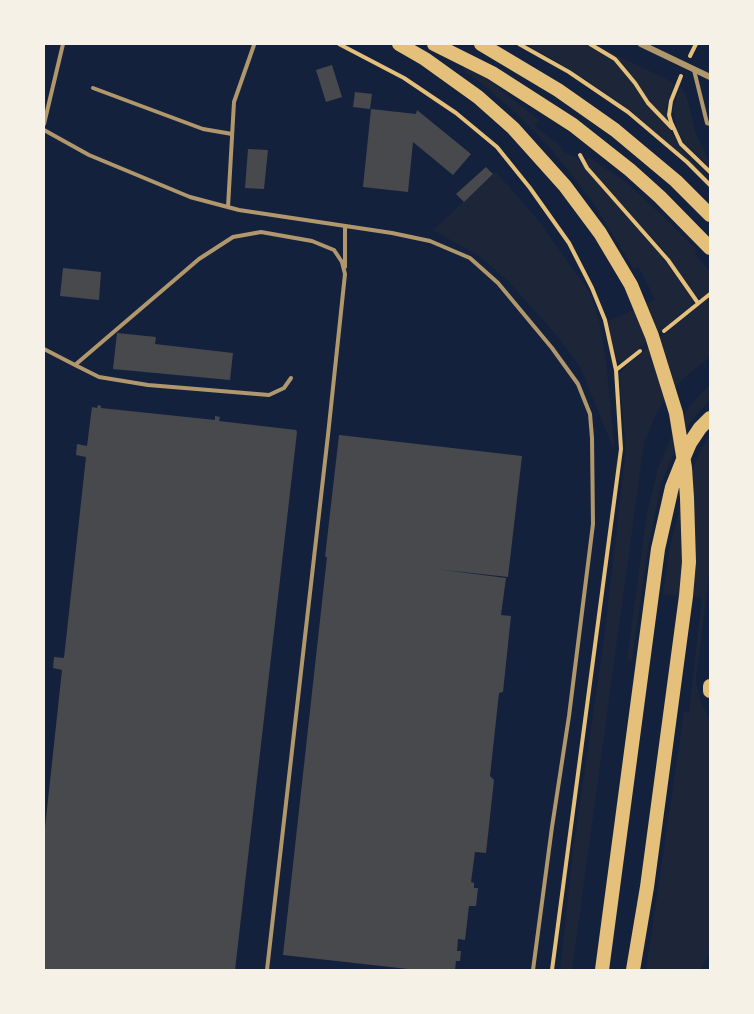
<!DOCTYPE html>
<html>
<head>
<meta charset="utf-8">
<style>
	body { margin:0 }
	#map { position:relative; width:754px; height:1014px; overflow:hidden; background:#14213d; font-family:"PT Sans Narrow",sans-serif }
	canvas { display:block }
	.frame { position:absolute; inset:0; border:45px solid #f6f1e7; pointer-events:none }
</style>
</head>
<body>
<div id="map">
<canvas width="754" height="1014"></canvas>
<div class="frame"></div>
</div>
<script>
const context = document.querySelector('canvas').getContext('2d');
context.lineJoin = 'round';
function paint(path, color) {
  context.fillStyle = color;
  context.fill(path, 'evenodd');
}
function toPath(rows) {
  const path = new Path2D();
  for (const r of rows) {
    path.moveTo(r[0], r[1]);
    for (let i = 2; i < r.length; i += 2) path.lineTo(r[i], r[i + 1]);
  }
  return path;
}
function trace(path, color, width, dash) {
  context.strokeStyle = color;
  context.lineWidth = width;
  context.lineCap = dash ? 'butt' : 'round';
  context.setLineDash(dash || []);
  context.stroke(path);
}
const green = toPath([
	[526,44,594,44,674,83,666,107,670,129,683,151,710,177,710,180,630,110,571,70],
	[465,66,482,75,539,120,535,126,563,148,562,150,571,156,573,155,576,157,660,254,693,300,692,306,622,362,617,360,607,322,655,300,645,279,638,267,634,269,594,204,552,150,521,118,486,87,463,70],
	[680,86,686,94,696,134,710,163,710,168,685,144,677,130,673,109],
	[588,157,622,179,651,205,697,250,695,253,710,272,710,291,702,299,696,297,664,251,588,167,585,162],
	[496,172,538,220,590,293,599,320,606,361,615,453,581,369,559,338,509,282,482,258,433,230],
	[710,297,710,357,686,376,669,393,656,414,644,443,572,970,560,970,573,851,604,640,626,448,619,374,629,363],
	[710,385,710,400,694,417,680,438,661,484,648,548,632,660,627,659,647,514,658,468,677,425,692,403],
	[710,436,710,568,696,679,700,701,710,720,710,953,700,970,646,970,684,712,689,712,702,598,663,594,669,551,684,490,701,449]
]);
const building = toPath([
	[332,65,342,97,326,102,316,70],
	[355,92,372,94,370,109,353,107],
	[371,109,416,114,417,110,471,154,453,175,413,142,408,192,363,187],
	[248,149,268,150,264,189,245,188],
	[486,167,493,174,464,202,456,194],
	[63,268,101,272,99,300,60,296],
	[117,333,156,337,155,344,233,353,230,380,113,369],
	[98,405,101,406,101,408,215,420,215,416,220,417,219,421,296,430,297,432,235,970,44,970,44,837,62,670,53,668,54,657,64,658,86,457,76,455,77,444,87,446,92,407,97,408],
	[339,435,522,456,508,577,436,569,506,578,501,615,511,616,503,692,499,693,490,776,494,780,486,853,475,852,471,882,474,883,474,888,478,888,476,906,469,906,465,940,458,939,457,951,461,951,460,961,456,961,455,970,417,970,283,955,327,557,325,557]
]);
const path = toPath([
	[339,44,404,78,456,113,497,147,530,188,569,243,592,288,605,320,616,370],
	[519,44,569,72,628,112,687,162,710,185],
	[590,44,615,59,635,83,648,103,672,128],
	[690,56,696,44],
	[681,76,671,101,669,115,671,122,681,144,710,172],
	[580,155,587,168,668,260,698,303],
	[664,331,710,294],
	[552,970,621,449,616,370,640,351]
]);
const service = toPath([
	[694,70,707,123,710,124],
	[93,88,203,129,232,134],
	[44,124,63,44],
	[44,130,89,155,190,197,239,210,392,233,430,241,470,258,498,283,552,348,578,384,590,414,592,438,593,524,569,716,552,827,533,970],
	[228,207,234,102,254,45],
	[345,267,345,226],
	[44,349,75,365,199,259,233,237,261,232,312,241,334,250,342,262,345,274,328,435,267,970],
	[75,365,99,377,148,385,269,395,284,388,291,378]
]);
const minor = toPath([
	[641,44,710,77]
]);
const trunk = toPath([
	[399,44,425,59,478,97,513,128,565,186,600,233,631,285,652,336,676,413,685,468,687,498,689,562,686,596,647,887,633,970],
	[434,44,492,73,573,125,630,170,660,197,710,248],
	[481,44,558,90,615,130,676,181,710,215],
	[710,686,710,691],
	[602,970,658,549,672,487,682,462,690,443,700,428,710,418]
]);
paint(green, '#1d2539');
paint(building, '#48494c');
trace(path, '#e5c07b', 4);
trace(service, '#b1986c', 4);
trace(minor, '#b1986c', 6);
trace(trunk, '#e5c07b', 14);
</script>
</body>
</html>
